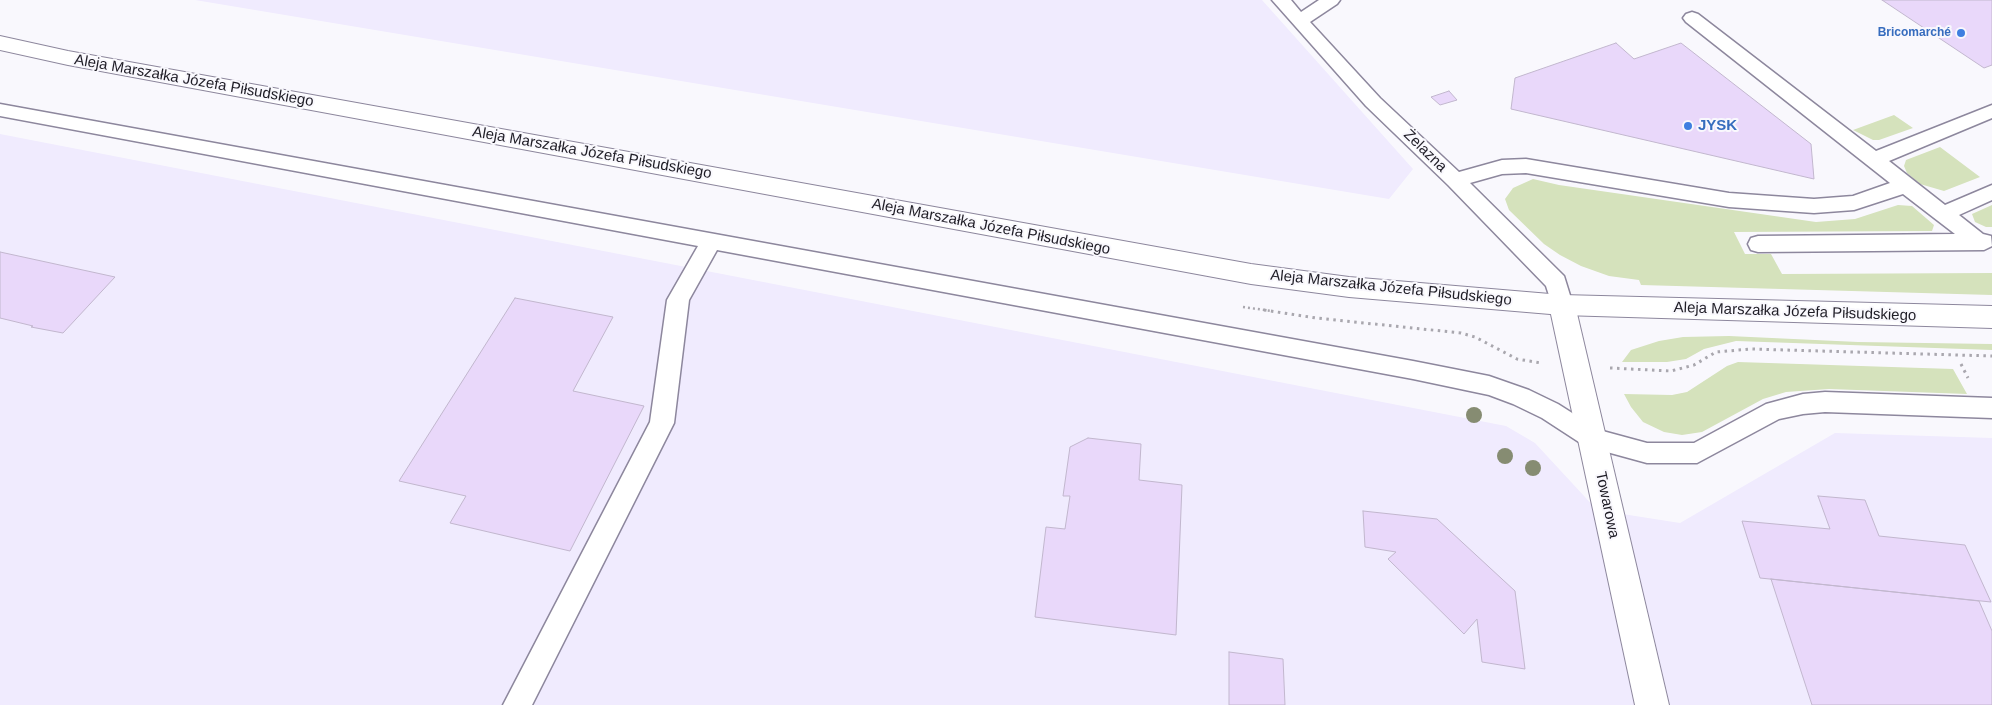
<!DOCTYPE html>
<html>
<head>
<meta charset="utf-8">
<style>
	body { margin:0 }
	canvas { display:block; background:#f9f8fd }
</style>
</head>
<body>
<canvas width="1992" height="705"></canvas>
<script>
const context = document.querySelector('canvas').getContext('2d');
context.lineJoin = 'round';
function paint(path, color) {
  context.fillStyle = color;
  context.fill(path, 'evenodd');
}
function toPath(rows) {
  const path = new Path2D();
  for (const r of rows) {
    path.moveTo(r[0], r[1]);
    for (let i = 2; i < r.length; i += 2) path.lineTo(r[i], r[i + 1]);
  }
  return path;
}
function trace(path, color, width, dash) {
  context.strokeStyle = color;
  context.lineWidth = width;
  context.lineCap = dash ? 'butt' : 'round';
  context.setLineDash(dash || []);
  context.stroke(path);
}
function write(font, color, halo, rows, align = 'center') {
  context.font = font + ' Arial,sans-serif';
  context.lineWidth = 4;
  context.setLineDash([]);
  context.textBaseline = 'middle';
  context.strokeStyle = halo;
  context.fillStyle = color;
  for (const [text, x, y, turn = 0] of rows) {
    context.save();
    context.translate(x, y);
    context.rotate((+turn || 0) * Math.PI / 180);
    context.textAlign = isNaN(turn) ? turn : align;
    if (halo) context.strokeText(text, 0, 0);
    context.fillText(text, 0, 0);
    context.restore();
  }
}
const built = toPath([
	[195,0,1262,0,1413,169,1389,199],
	[0,134,1506,426,1535,443,1597,510,1680,523,1835,433,1992,438,1992,705,0,705]
]);
const green = toPath([
	[1894,115,1913,128,1879,140,1873,140,1853,130],
	[1940,147,1980,177,1944,191,1920,184,1907,173,1904,166,1906,160],
	[1533,179,1559,185,1816,222,1855,219,1898,205,1912,206,1934,225,1932,231,1734,232,1745,254,1771,254,1782,274,1992,273,1992,295,1641,285,1639,280,1609,276,1581,266,1560,255,1544,244,1509,210,1505,199,1513,188],
	[1992,205,1992,227,1986,227,1975,222,1972,214],
	[1729,336,1858,342,1992,344,1992,350,1736,341,1704,349,1686,359,1667,362,1622,362,1631,350,1659,341,1683,337],
	[1738,362,1953,369,1967,394,1829,389,1786,392,1763,399,1702,432,1682,435,1664,432,1643,422,1631,407,1624,394,1672,395,1687,392,1727,366]
]);
const building = toPath([
	[1882,0,1992,0,1992,65,1984,68,1882,0],
	[1616,43,1634,59,1681,43,1811,144,1814,179,1511,109,1515,78,1616,43],
	[1449,91,1457,100,1440,105,1431,97,1449,91],
	[0,252,115,277,63,333,31,327,33,326,0,318,0,252],
	[515,298,613,317,573,391,644,406,570,551,450,523,466,496,399,481,515,298],
	[1088,438,1141,444,1139,480,1182,485,1176,635,1035,617,1046,527,1065,529,1070,496,1063,496,1070,447,1088,438],
	[1818,496,1865,500,1879,536,1965,545,1991,602,1760,578,1742,521,1830,529,1818,496],
	[1363,511,1437,519,1515,591,1525,669,1482,662,1477,619,1464,634,1388,559,1396,552,1365,547,1363,511],
	[1771,579,1979,601,1992,631,1992,705,1812,705,1771,579],
	[1229,652,1283,659,1285,705,1229,705,1229,652]
]);
const pathFar1 = toPath([
	[1243,307,1272,311]
]);
const path = toPath([
	[1264,310,1316,318,1461,333,1475,337,1517,359,1541,363],
	[1961,364,1968,378],
	[1610,368,1671,371,1694,365,1716,352,1751,349,1992,356]
]);
const service = toPath([
	[1272,0,1291,0,1301,12,1319,0,1340,0,1337,4,1310,22,1380,98,1459,172,1502,160,1526,159,1729,193,1814,199,1853,196,1890,183,1686,22,1683,18,1686,14,1692,12,1698,14,1876,151,1992,105,1992,118,1889,161,1945,205,1992,185,1992,200,1959,215,1983,234,1991,236,1992,246,1984,250,1758,252,1751,250,1748,244,1751,238,1758,236,1955,234,1903,194,1854,210,1814,213,1729,207,1526,173,1502,174,1470,183,1564,276,1573,305,1570,311,1562,314,1554,311,1546,286,1448,185,1366,106,1272,0],
	[0,104,1413,361,1489,376,1529,390,1558,404,1599,430,1647,443,1694,443,1766,404,1803,394,1825,392,1992,398,1992,418,1825,412,1803,414,1779,419,1697,463,1647,463,1585,446,1542,418,1513,404,1489,395,1413,379,717,250,689,300,674,423,532,705,503,705,650,422,667,300,698,246,0,116,0,104]
]);
const tertiary = toPath([
	[1562,295,1571,298,1575,305,1669,705,1635,705,1549,305,1553,298,1562,295]
]);
const secondary = toPath([
	[0,36,68,51,1251,264,1349,277,1562,295,1992,306,1992,328,1562,315,1349,297,1251,284,68,65,0,50,0,36]
]);
const trees = [
	[1474,415],
	[1505,456],
	[1533,468]
];
const markers = [
	[1961,33,5,"#3f7fe0"],
	[1688,126,5,"#3f7fe0"]
];
const farShopnames = [
	["Bricomarché",1951,33]
];
const streetNames = [
	["Aleja Marszałka Józefa Piłsudskiego",194,81,10],
	["Żelazna",1425,151,44],
	["Aleja Marszałka Józefa Piłsudskiego",592,153,10],
	["Aleja Marszałka Józefa Piłsudskiego",991,227,11],
	["Aleja Marszałka Józefa Piłsudskiego",1391,288,6],
	["Aleja Marszałka Józefa Piłsudskiego",1795,312,2],
	["Towarowa",1607,505,78]
];
const shopNames = [
	["JYSK",1698,126]
];
paint(built, '#f0ebfe');
paint(green, '#d5e2bc');
paint(building, '#e9d8fa');
trace(building, '#c2b7ce', 1);
trace(service, '#8d879d', 3);
trace(tertiary, '#8d879d', 2);
trace(secondary, '#8d879d', 2);
trace(pathFar1, '#a9a7ae', 2.5, [2, 3]);
trace(path, '#a9a7ae', 3, [2.5, 4.5]);
paint(service, '#fff');
paint(tertiary, '#fff');
paint(secondary, '#fff');
context.fillStyle = '#868c72';
for (const [x, y] of trees) {
  context.beginPath();
  context.arc(x, y, 8, 0, 2 * Math.PI);
  context.fill();
}
for (const [x, y, r, color] of markers) {
  const dot = new Path2D();
  dot.arc(x, y, r, 0, 2 * Math.PI);
  context.fillStyle = color;
  context.fill(dot);
  trace(dot, '#f9f8fd', 2);
}
write('bold 12px', '#366cbe', '#f9f8fd', farShopnames, 'right');
write('15px', '#1f1d26', '#f9f8fd', streetNames);
write('bold 15px', '#366cbe', '#f9f8fd', shopNames, 'left');
</script>
</body>
</html>
